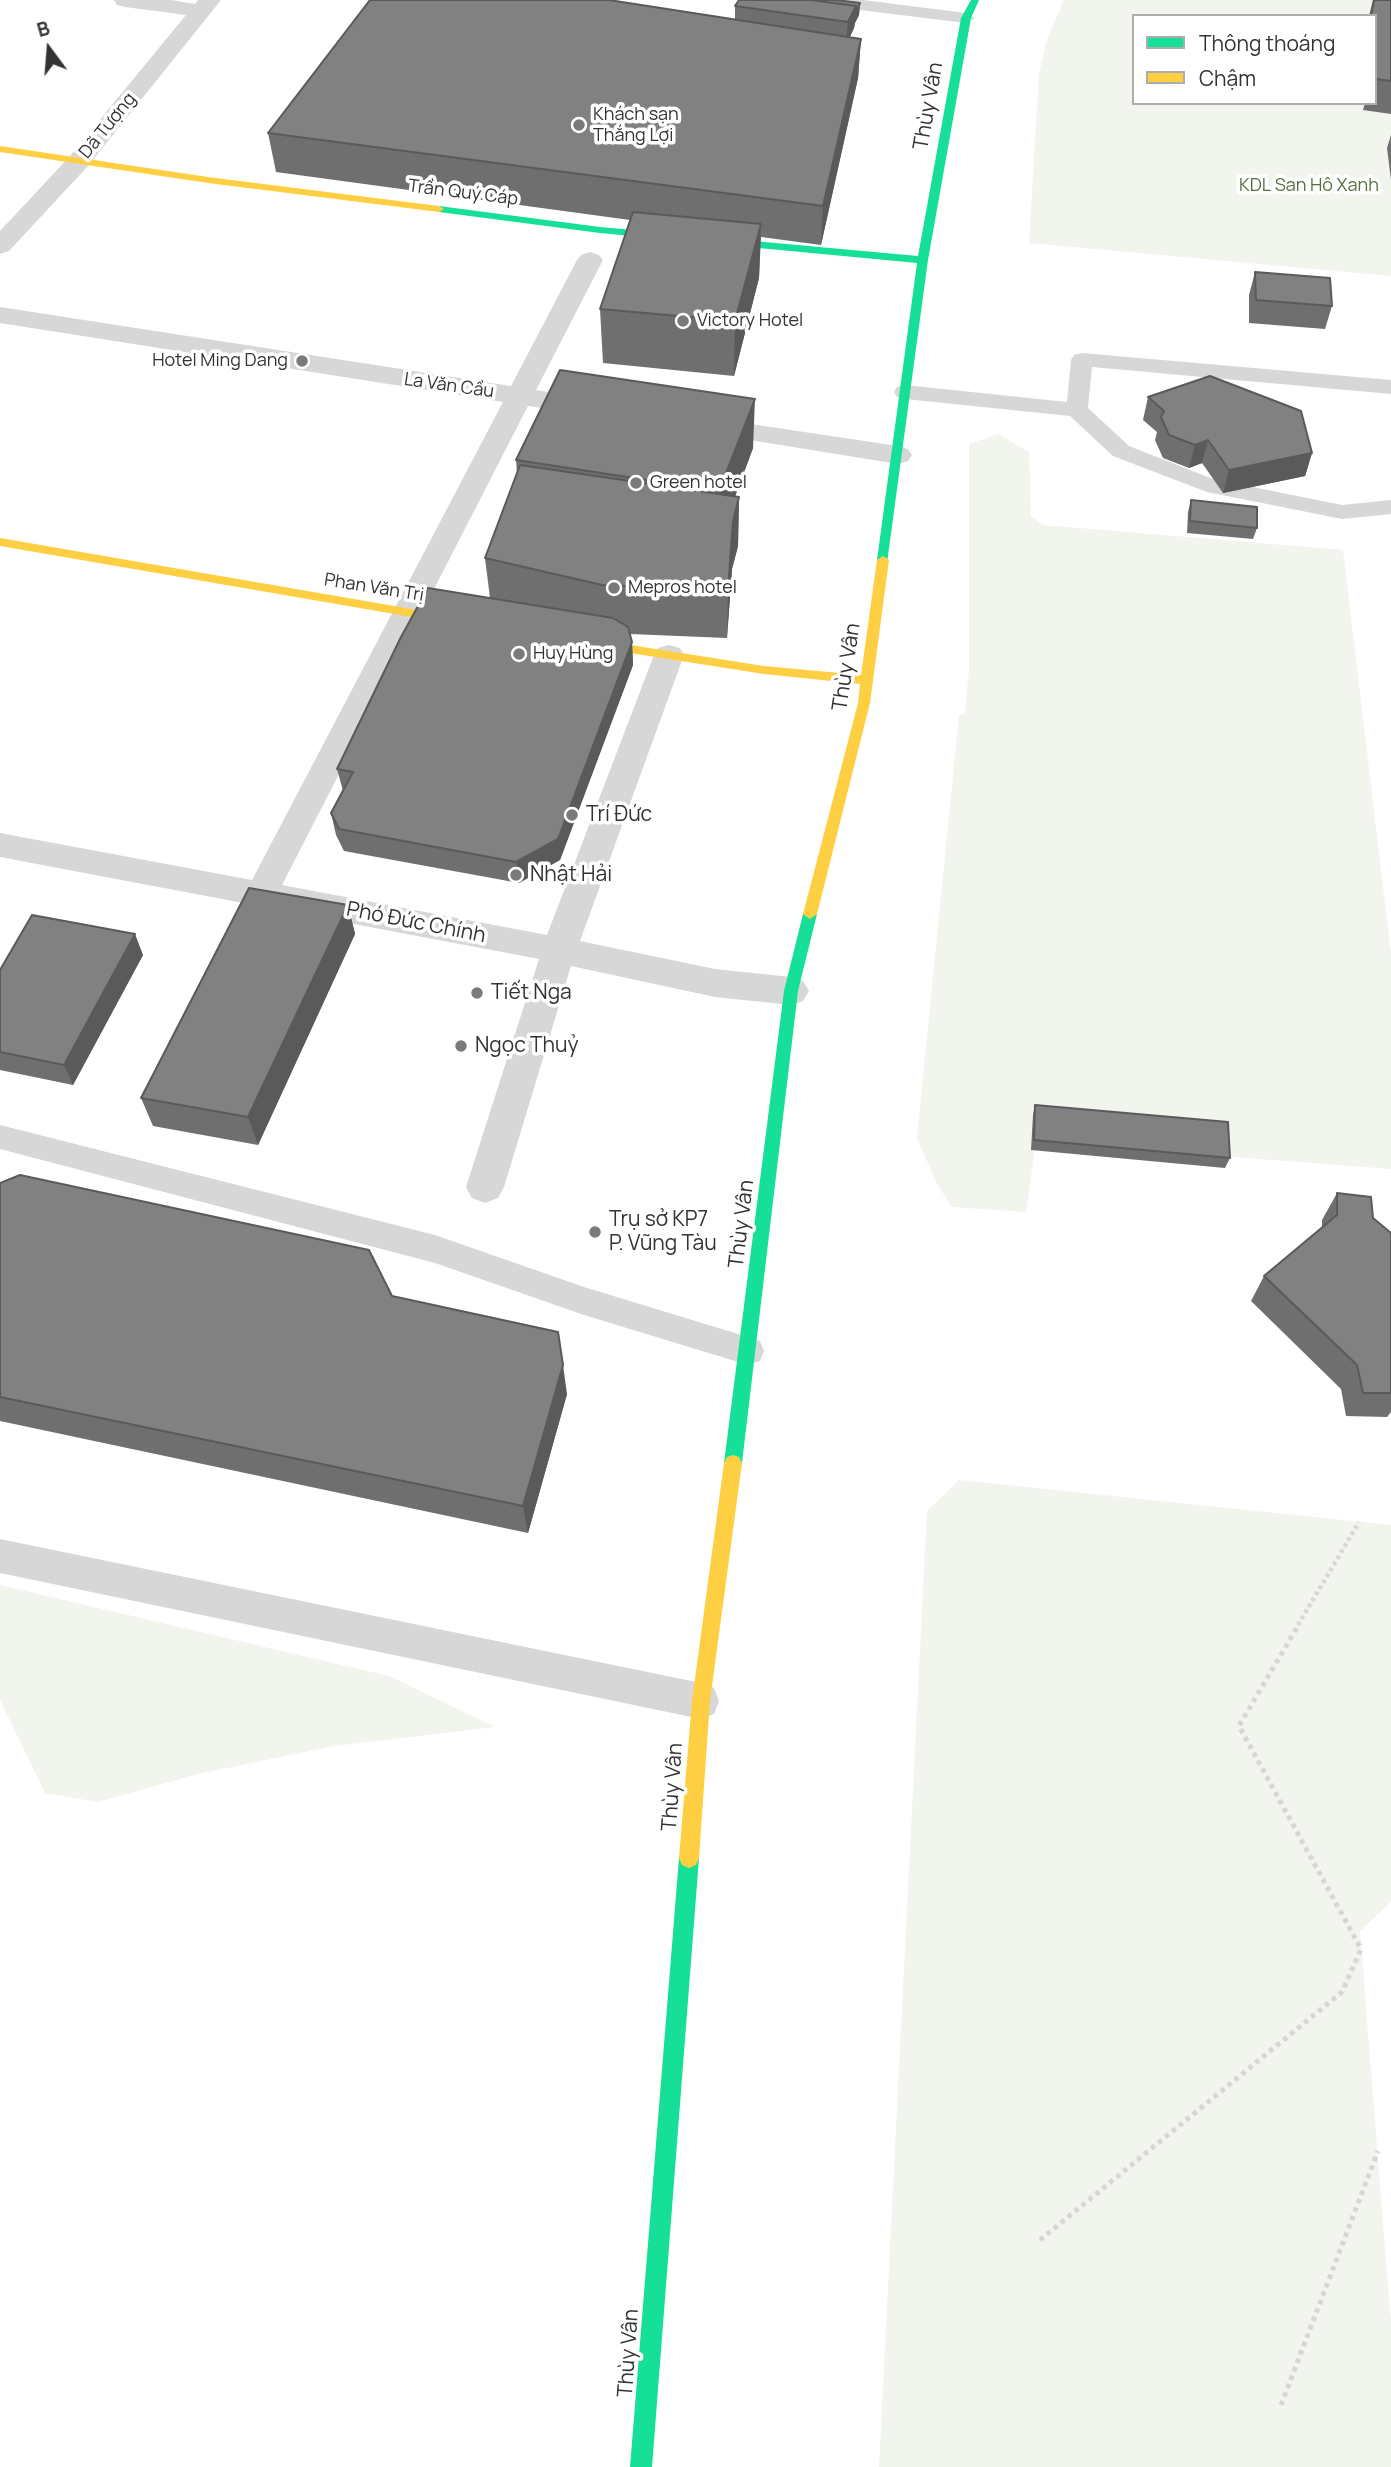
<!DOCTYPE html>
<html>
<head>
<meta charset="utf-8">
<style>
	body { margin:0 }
	#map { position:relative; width:1391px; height:2467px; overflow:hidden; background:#fff; font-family:Manrope,sans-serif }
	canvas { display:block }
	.legend { position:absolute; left:1132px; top:14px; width:245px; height:91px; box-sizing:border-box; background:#fff; border:2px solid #adadad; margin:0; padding:9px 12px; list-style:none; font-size:21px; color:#333 }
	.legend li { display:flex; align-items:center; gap:14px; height:35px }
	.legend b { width:35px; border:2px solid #adadad }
	.north { position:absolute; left:14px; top:14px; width:70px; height:70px; -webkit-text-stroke:5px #fff; paint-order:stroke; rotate:344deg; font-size:19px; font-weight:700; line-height:28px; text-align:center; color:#333 }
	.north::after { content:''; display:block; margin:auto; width:24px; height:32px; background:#333; clip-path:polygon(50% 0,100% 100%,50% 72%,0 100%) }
</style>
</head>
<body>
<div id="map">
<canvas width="1391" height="2467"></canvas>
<ul class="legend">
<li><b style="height:9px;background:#16e098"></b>Thông thoáng</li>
<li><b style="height:9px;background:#ffcf43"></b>Chậm</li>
</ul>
<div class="north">B</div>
</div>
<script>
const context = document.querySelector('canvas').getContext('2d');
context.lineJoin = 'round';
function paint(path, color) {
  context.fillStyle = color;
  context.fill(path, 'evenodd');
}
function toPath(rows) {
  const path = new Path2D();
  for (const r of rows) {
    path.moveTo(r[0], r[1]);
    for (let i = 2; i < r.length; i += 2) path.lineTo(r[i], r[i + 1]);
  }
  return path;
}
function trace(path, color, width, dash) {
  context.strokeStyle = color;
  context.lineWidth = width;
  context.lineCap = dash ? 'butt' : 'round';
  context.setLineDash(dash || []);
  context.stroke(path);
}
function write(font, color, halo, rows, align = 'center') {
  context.font = font + ' Manrope,sans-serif';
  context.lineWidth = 7;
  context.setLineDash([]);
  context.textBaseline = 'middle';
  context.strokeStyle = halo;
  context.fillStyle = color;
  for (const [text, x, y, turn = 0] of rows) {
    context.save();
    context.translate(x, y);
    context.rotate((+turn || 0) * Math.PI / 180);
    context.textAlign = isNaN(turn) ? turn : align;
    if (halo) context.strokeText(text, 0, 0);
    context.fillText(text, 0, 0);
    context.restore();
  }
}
const green = toPath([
	[1064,0,1391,0,1391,276,1029,243,1039,74,1047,39],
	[1134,16,1375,16,1375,103,1134,103],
	[998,434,1029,452,1031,516,1043,525,1343,550,1391,954,1391,1169,1036,1142,1026,1212,952,1207,937,1184,917,1138,959,715,965,713,969,669,969,444],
	[959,1480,1391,1525,1391,1902,1360,1931,1391,2325,1391,2467,879,2467,927,1511],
	[0,1585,389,1676,495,1727,334,1746,198,1774,98,1802,45,1793,0,1700]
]);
const pathFar1 = toPath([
	[1298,1625,1359,1522]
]);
const path = toPath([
	[1040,2240,1342,1992,1361,1949,1239,1726,1299,1624],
	[1281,2405,1378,2151]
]);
const lane = toPath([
	[810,0,863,0,966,13,975,18,966,23,819,5,810,0],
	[1082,353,1391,380,1391,394,1092,367,1088,408,1129,446,1213,479,1342,505,1391,500,1391,514,1342,519,1207,492,1113,456,1070,416,905,399,897,397,894,392,897,387,905,385,1067,402,1071,360,1074,355,1082,353],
	[0,1125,435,1235,584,1287,748,1337,760,1341,764,1351,760,1361,748,1365,584,1315,435,1263,0,1149,0,1125],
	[0,1539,701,1683,714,1688,719,1701,714,1714,701,1719,0,1573,0,1539]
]);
const street = toPath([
	[114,0,171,0,195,4,198,0,221,0,88,166,9,251,0,254,0,231,70,156,186,15,125,7,117,5,114,0],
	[590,252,599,255,603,260,536,390,596,400,606,402,610,408,606,414,596,416,528,406,282,885,547,935,654,655,658,648,669,645,680,648,684,655,580,941,715,969,791,977,803,981,809,991,803,1001,791,1005,715,997,571,966,504,1187,498,1198,485,1203,472,1198,466,1187,539,959,0,857,0,833,252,880,503,402,0,323,0,307,511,386,577,260,581,255,590,252],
	[704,417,898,446,908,449,912,455,908,461,898,464,694,431,690,425,694,419,704,417]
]);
const fast = toPath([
	[971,0,979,0,971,18,928,260,887,563,883,564,877,560,917,263,600,233,439,212,434,209,439,206,600,227,918,256,961,18,971,0],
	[810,909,817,914,798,991,742,1463,739,1469,733,1471,727,1469,724,1463,784,991,803,914,810,909],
	[689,1848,696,1851,699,1858,652,2467,630,2467,679,1858,682,1851,689,1848]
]);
const slow = toPath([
	[0,146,208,177,439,206,444,209,439,212,208,183,0,152,0,146],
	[0,538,464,618,470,622,464,626,0,546,0,538],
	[883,556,889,560,870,703,817,914,810,919,803,914,858,703,860,684,764,674,579,645,573,641,579,637,764,666,861,675,877,560,883,556],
	[733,1455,739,1457,742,1463,710,1701,699,1858,696,1865,689,1868,682,1865,679,1858,692,1701,724,1463,727,1457,733,1455]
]);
const wall = toPath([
	[1373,0,1391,0,1391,114,1363,110,1365,103,1375,103,1375,16,1369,16],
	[860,3,859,15,855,23,854,28,850,37,861,39,858,78,821,245,761,237,759,278,734,376,603,363,600,309,630,220,276,172,268,133,735,19,735,6],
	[1391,135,1391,180,1387,148],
	[1255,272,1332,306,1325,329,1249,323,1249,295],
	[1148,397,1312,453,1305,476,1223,493,1202,463,1189,468,1163,458,1155,440,1157,432,1143,420],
	[753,448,735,497,739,497,738,546,732,569,727,638,630,634,632,642,633,665,560,860,519,883,344,851,336,835,331,813,343,791,337,769,490,598,485,558,517,473,516,460],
	[1191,500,1257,528,1253,539,1187,533,1188,512],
	[348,905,355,934,258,1145,153,1126,141,1098],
	[143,955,73,1085,0,1070,0,970],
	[1035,1105,1230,1158,1225,1168,1031,1150,1033,1115],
	[0,1183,392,1296,567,1394,528,1533,0,1421],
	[1337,1193,1391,1393,1391,1412,1387,1417,1346,1416,1341,1389,1251,1301,1264,1276,1322,1227,1322,1220]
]);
const shadedWall = toPath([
	[860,3,859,15,855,23,854,28,846,44,848,22,856,6],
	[861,39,858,78,821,245,823,206],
	[761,224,759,278,734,376,735,321],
	[755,399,753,448,719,539,719,491],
	[1208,440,1202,463,1189,468,1195,445],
	[1312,453,1305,476,1223,493,1229,470],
	[739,497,738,546,732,569,727,638,728,590,733,521],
	[632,642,633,665,560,860,519,883,516,862],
	[348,905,355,934,258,1145,248,1117],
	[135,934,143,955,73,1085,64,1065],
	[563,1365,567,1394,528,1533,523,1506]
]);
const building = toPath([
	[370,0,609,0,861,39,823,206,268,133,370,0],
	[739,0,812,0,856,6,848,22,735,6,739,0],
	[811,0,836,0,860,3,856,12,856,6,811,0],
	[1374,0,1391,0,1391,81,1375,79,1375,16,1371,16,1374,0],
	[633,212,761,224,735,321,600,309,633,212],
	[1255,272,1330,278,1332,306,1256,300,1255,272],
	[560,370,755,399,719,491,516,460,560,370],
	[1210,376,1301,411,1312,453,1229,470,1208,440,1195,445,1169,435,1161,417,1164,411,1148,397,1210,376],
	[520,465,739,497,733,521,728,590,602,585,485,558,520,465],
	[1191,500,1257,507,1257,528,1190,521,1191,500],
	[428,588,613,618,628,627,632,642,558,839,516,862,339,829,331,813,353,772,337,769,401,637,428,588],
	[249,888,348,905,248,1117,141,1098,249,888],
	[32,915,135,934,64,1065,0,1052,0,970,32,915],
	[1035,1105,1228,1122,1230,1158,1034,1140,1035,1105],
	[20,1175,369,1250,392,1296,558,1332,563,1365,523,1506,0,1397,0,1183,20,1175],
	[1337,1193,1371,1197,1373,1218,1391,1233,1391,1393,1363,1393,1357,1365,1264,1276,1337,1215,1337,1193]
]);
const markers = [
	[579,125,7,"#7a7a7a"],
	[683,321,7,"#7a7a7a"],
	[302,361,7,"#7a7a7a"],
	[636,483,7,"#7a7a7a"],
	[614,588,7,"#7a7a7a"],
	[519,654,7,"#7a7a7a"],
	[572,815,7,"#7a7a7a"],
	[516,875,7,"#7a7a7a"],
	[477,993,7,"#7a7a7a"],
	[461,1046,7,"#7a7a7a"],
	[595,1232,7,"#7a7a7a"]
];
const farPoinames = [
	["Khách sạn",593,115],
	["Thắng Lợi",593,136],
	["Victory Hotel",697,321],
	["Hotel Ming Dang",288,361,"right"],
	["Green hotel",650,483],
	["Mepros hotel",628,588],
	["Huy Hùng",533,654]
];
const farStreetnames = [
	["Dã Tượng",108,126,-51],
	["Trần Quý Cáp",463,193,7],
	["La Văn Cầu",449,386,8],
	["Phan Văn Trị",374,588,9]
];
const farParknames = [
	["KDL San Hô Xanh",1309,186]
];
const streetNames = [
	["Thùy Vân",929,106,-80],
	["Thùy Vân",847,667,-81],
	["Phó Đức Chính",416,923,11],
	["Thùy Vân",742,1224,-83],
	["Thùy Vân",673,1787,-86],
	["Thùy Vân",629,2353,-86]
];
const poiNames = [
	["Trí Đức",586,815],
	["Nhật Hải",530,875],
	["Tiết Nga",491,993],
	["Ngọc Thuỷ",475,1046],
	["Trụ sở KP7",609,1220],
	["P. Vũng Tàu",609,1244]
];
paint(green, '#f1f5ed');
trace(pathFar1, '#d6d6d6', 4.5, [3.5, 3.5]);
trace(path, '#d6d6d6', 5, [4.5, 4.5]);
paint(lane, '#d7d7d7');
paint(street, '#d7d7d7');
paint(fast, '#16e098');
paint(slow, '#ffcf43');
paint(wall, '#6f6f6f');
paint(shadedWall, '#5a5a5a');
paint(building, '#818181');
trace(building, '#5a5a5a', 2);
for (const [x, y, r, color] of markers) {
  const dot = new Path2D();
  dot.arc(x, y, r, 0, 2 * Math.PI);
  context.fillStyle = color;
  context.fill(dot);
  trace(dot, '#fff', 2.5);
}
write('18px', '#333', '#fff', farPoinames, 'left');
write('18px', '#333', '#fff', farStreetnames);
write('18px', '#56703f', '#fff', farParknames);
write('21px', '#333', '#fff', streetNames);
write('21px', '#333', '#fff', poiNames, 'left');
</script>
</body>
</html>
